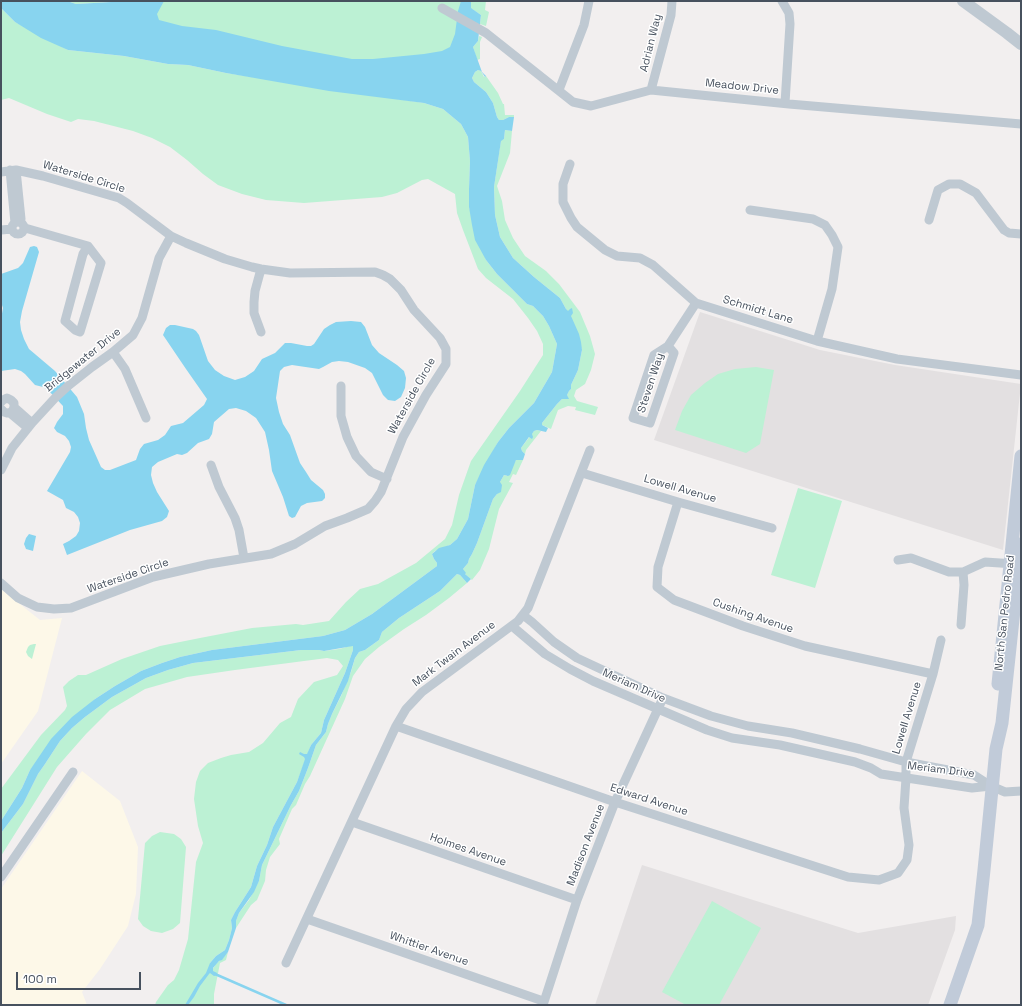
<!DOCTYPE html>
<html>
<head>
<meta charset="utf-8">
<style>
	body { margin:0 }
	#map { position:relative; width:1022px; height:1006px; overflow:hidden; background:#f2efef; font-family:"Space Grotesk",sans-serif }
	canvas { display:block }
	.frame { position:absolute; inset:0; border:2px solid #47515e; pointer-events:none }
	.scale { position:absolute; left:16px; top:972px; width:125px; height:18px; box-sizing:border-box; border:2px solid #47515e; border-top:0; padding-left:5px; font-size:12px; line-height:14px; white-space:nowrap; color:#47515e; -webkit-text-stroke:3px #fff; paint-order:stroke }
</style>
</head>
<body>
<div id="map">
<canvas width="1022" height="1006"></canvas>
<div class="frame"></div>
<div class="scale">100 m</div>
</div>
<script>
const context = document.querySelector('canvas').getContext('2d');
context.lineJoin = 'round';
function paint(path, color) {
  context.fillStyle = color;
  context.fill(path, 'evenodd');
}
function toPath(rows) {
  const path = new Path2D();
  for (const r of rows) {
    if (r.length === 3) {
      path.moveTo(r[0] + r[2], r[1]);
      path.arc(r[0], r[1], r[2], 0, 2 * Math.PI);
      continue;
    }
    path.moveTo(r[0], r[1]);
    for (let i = 2; i < r.length; i += 2) path.lineTo(r[i], r[i + 1]);
  }
  return path;
}
function trace(path, color, width, dash) {
  context.strokeStyle = color;
  context.lineWidth = width;
  context.lineCap = dash ? 'butt' : 'round';
  context.setLineDash(dash || []);
  context.stroke(path);
}
function write(font, color, halo, rows, align = 'center') {
  context.font = font + ' "Space Grotesk",sans-serif';
  context.lineWidth = 3;
  context.setLineDash([]);
  context.textBaseline = 'middle';
  context.strokeStyle = halo;
  context.fillStyle = color;
  for (const [text, x, y, turn = 0] of rows) {
    context.save();
    context.translate(x, y);
    context.rotate((+turn || 0) * Math.PI / 180);
    context.textAlign = isNaN(turn) ? turn : align;
    if (halo) context.strokeText(text, 0, 0);
    context.fillText(text, 0, 0);
    context.restore();
  }
}
const commercial = toPath([
	[1,589,40,620,62,618,38,711,1,764],
	[82,771,120,801,138,847,136,894,128,926,100,969,82,992,87,1005,1,1005,1,889]
]);
const education = toPath([
	[700,312,820,350,895,365,1021,384,1003,550,654,440],
	[642,865,858,933,956,916,955,930,928,1005,595,1005]
]);
const green = toPath([
	[67,1,114,1,111,2,76,4],
	[137,1,486,1,485,10,489,12,486,26,480,24,481,15,472,9,453,77,264,70,132,16],
	[1,8,15,22,68,50,124,56,168,64,188,65,226,73,272,80,424,103,443,109,461,124,468,137,470,161,469,189,469,207,486,260,497,274,527,304,533,306,543,316,549,326,557,344,552,372,534,403,509,428,498,442,475,485,468,519,457,539,450,545,435,551,432,554,434,559,437,563,437,566,372,614,345,630,323,636,212,650,180,657,162,663,141,671,115,686,95,699,30,770,22,788,1,821,1,789,41,735,65,710,67,706,63,687,69,681,78,675,86,675,122,659,160,646,200,638,252,628,296,624,303,625,329,621,346,602,360,589,378,584,416,563,445,539,452,525,459,495,471,461,520,391,543,355,543,344,537,331,528,318,513,299,486,278,478,269,463,230,457,213,455,194,428,179,422,180,397,193,382,197,304,203,266,200,242,194,218,185,203,174,187,160,170,147,152,138,133,131,94,121,78,119,71,122,47,114,9,98,1,100],
	[479,36,482,37,480,42,480,59,477,60,473,47,478,41],
	[478,70,481,71,484,77,486,76,498,93,503,104,504,104,505,115,514,115,514,117,509,117,503,120,499,120,497,117,493,103,486,92,474,82,472,78,475,72],
	[505,130,512,131,510,153,497,186,502,201,505,220,513,238,525,256,546,271,559,284,580,312,590,336,595,354,591,370,585,384,576,390,574,396,577,401,598,407,595,415,575,410,576,407,568,406,558,410,551,429,542,425,542,423,557,404,562,399,568,399,567,395,569,391,571,389,571,385,578,370,582,350,566,309,560,298,534,277,513,258,500,237,495,215,494,187,501,140,504,139],
	[756,367,774,370,760,444,746,453,675,430,682,411,691,395,705,383,718,374,735,369],
	[537,430,541,431,526,450,525,454,522,451,521,448,534,431],
	[516,460,523,460,516,475,513,474,509,482,513,483,499,509,489,549,480,570,472,580,465,574,463,569,468,563,469,559,472,554,477,543,493,499,497,494,500,482,504,475,507,476],
	[798,488,842,501,815,588,771,575],
	[457,574,460,575,467,583,449,598,426,615,404,629,379,647,365,659,353,676,345,699,310,776,305,784,296,805,292,809,279,839,280,844,270,857,266,870,265,881,257,900,251,905,236,928,236,921,239,913,249,900,259,881,262,865,291,805,299,791,308,768,316,745,326,732,328,724,332,714,341,696,351,672,355,658,359,652,365,650,379,640,382,632,399,618,440,591],
	[34,644,36,644,32,659,28,656,26,652,28,647,30,645],
	[350,646,353,646,353,650,345,673,324,720,321,733,311,745,297,782,273,827,267,845,257,866,251,887,235,912,231,920,232,928,229,940,225,950,216,956,210,963,212,970,216,964,219,961,222,959,228,952,226,960,220,963,214,994,214,1005,155,1005,156,1002,168,985,174,980,179,970,188,939,196,862,203,843,198,826,194,799,196,782,200,771,208,763,221,758,231,755,249,752,263,743,280,723,291,717,298,699,314,682,337,675,343,666,338,660,327,658,235,670,187,677,145,689,110,710,86,734,57,767,1,856,1,833,23,804,38,774,45,764,60,741,72,728,85,717,112,697,146,678,168,670,193,663,301,650,319,650,324,651,339,649],
	[160,832,174,834,181,839,186,847,180,923,173,929,162,933,151,931,143,926,138,919,145,843,152,836],
	[712,901,761,928,719,1005,686,1005,662,992]
]);
const water = toPath([
	[1,1,67,1,76,4,111,2,114,1,164,1,157,14,159,20,182,26,216,30,282,46,352,59,373,59,424,54,442,51,450,47,455,34,458,11,461,1,471,1,471,8,481,15,478,41,473,47,482,72,486,76,485,77,481,71,478,70,475,72,472,78,474,82,486,92,493,103,497,117,499,120,503,120,509,117,514,117,512,131,505,130,504,139,501,141,494,187,495,215,500,237,513,258,534,277,560,298,566,309,568,311,570,309,572,308,573,313,571,316,579,334,581,342,582,350,578,370,571,385,571,389,569,391,567,395,569,399,562,399,557,404,542,423,542,425,548,428,546,432,537,430,534,431,532,434,533,437,532,439,529,437,521,448,522,451,525,454,523,460,516,460,510,475,508,476,504,475,500,482,502,485,501,492,497,494,493,499,477,543,472,554,469,559,468,563,463,569,466,573,465,574,471,579,467,583,460,575,457,574,440,591,399,618,382,632,379,640,365,650,359,652,355,658,348,681,332,714,328,724,326,732,316,745,308,768,299,791,291,805,262,865,259,881,254,892,239,913,236,921,236,928,228,952,222,960,219,961,213,968,213,971,217,973,217,975,214,976,210,973,209,974,200,986,194,997,188,1005,185,1005,198,983,206,973,210,963,216,956,225,950,229,940,232,928,231,920,235,912,251,887,257,866,267,845,273,827,297,782,305,759,304,757,299,754,300,752,304,754,307,754,311,745,321,733,324,720,345,673,353,650,353,646,324,651,319,650,301,650,193,663,168,670,146,678,112,697,85,717,72,728,60,741,45,764,38,774,23,804,1,833,1,821,22,788,30,770,51,739,72,717,95,699,115,686,141,671,162,663,180,657,212,650,323,636,345,630,372,614,437,566,437,563,434,559,432,554,439,548,450,545,457,539,468,519,475,485,484,465,498,442,509,428,534,403,552,372,557,344,549,326,543,316,533,306,527,304,497,274,486,260,480,249,475,240,472,225,469,207,469,189,470,161,468,137,461,124,443,109,424,103,329,91,226,73,188,65,168,64,124,56,68,50,41,38,15,22,1,8],
	[34,246,37,247,39,252,22,311,20,322,21,330,24,339,29,349,55,371,77,397,84,414,86,428,89,440,101,467,105,470,110,470,136,460,140,449,144,444,158,440,165,435,171,426,183,423,204,405,207,399,186,369,163,335,166,328,170,325,175,325,193,329,196,331,199,335,208,361,215,370,224,376,235,380,245,377,254,371,262,359,275,353,285,343,291,343,307,346,311,346,314,344,324,329,330,325,336,322,351,321,361,322,365,327,372,345,379,353,397,365,404,371,406,378,405,388,401,397,395,401,388,400,383,395,372,373,365,368,348,362,339,361,332,362,323,367,319,369,292,365,284,367,280,371,276,398,279,412,283,424,290,435,300,463,306,472,311,480,323,490,325,494,325,498,322,501,307,503,301,506,295,517,292,518,289,516,283,497,272,471,269,450,265,432,256,418,246,411,236,408,229,409,214,422,212,434,209,439,198,443,187,453,182,455,177,454,158,462,152,467,151,475,153,483,157,492,169,511,167,517,162,521,130,530,67,555,63,544,69,541,76,536,79,531,80,523,78,517,74,512,66,508,63,500,47,491,70,452,71,447,69,441,65,436,57,432,54,428,57,422,63,414,63,406,48,390,43,387,35,385,25,374,21,371,15,369,1,371,1,319,3,308,1,302,1,274,18,268,23,263,30,247],
	[29,534,36,536,33,551,26,549,24,544,26,538]
]);
const stream = toPath([
	[215,974,286,1005]
]);
const minor = toPath([
	[782,1,789,13,790,24,785,103],
	[442,8,486,33,573,102,591,106,651,90,789,104,1021,124],
	[559,90,584,25,589,1],
	[651,90,671,15,672,1],
	[570,164,563,184,563,202,571,218,577,227,605,250,617,256,640,258,653,265,696,303,817,341,897,359,1021,375],
	[10,170,15,223],
	[16,170,21,219],
	[1,172,16,170,43,176,119,198,127,203,171,236,186,243,225,259,252,267,261,269,290,273,375,272,383,275,390,279,401,290,414,310,440,338,446,349,446,364,426,395,403,437,381,492,375,501,368,509,347,518,325,526,295,544,271,554,209,564,153,577,71,608,54,609,37,607,18,598,1,583],
	[750,210,813,219,825,225,832,235,838,247,832,289,817,341],
	[929,220,938,190,949,184,960,184,976,193,1004,230,1009,233,1021,234],
	[18,228,6],
	[25,228,88,246,101,263,80,332,75,330,65,321,83,254,88,246],
	[1,230,12,229],
	[261,269,255,291,254,302,254,313,261,332],
	[668,346,674,353,650,423,633,418,654,355,668,346,696,303],
	[113,352,125,369,146,418],
	[341,386,341,416,347,437,356,456,371,472,387,479],
	[1,402,3,400,7,398,11,400,14,403,14,407,13,410,10,413,7,413,4,412,1,409],
	[14,407,32,423],
	[10,413,28,428],
	[211,465,219,487,235,518,239,530,244,558],
	[1,470,12,448,32,423,55,398,68,386,92,367,113,352,133,335,142,318,159,258,171,236],
	[582,473,678,502,772,528],
	[678,502,658,567,657,587,674,600,743,626,805,646,933,674],
	[898,560,911,558,949,572,963,572,985,562,1015,564],
	[523,615,532,622,554,642,577,658,663,698,711,716,748,726,792,733,860,749,906,762,974,775,991,786,1005,792,1021,791],
	[961,625,964,585,963,572],
	[512,626,545,654,570,669,593,681,707,730,732,738,780,745,855,762,871,768,881,774,972,788,991,786],
	[396,726,615,802,848,877,879,880,898,873,907,860,909,845,904,808,906,778,906,762,933,674,941,640],
	[352,822,577,900],
	[1,877,73,772],
	[307,919,543,1001],
	[286,963,396,726,406,709,422,692,518,621,528,608,590,450],
	[543,1005,577,900,615,802,663,698]
]);
const tertiary = toPath([
	[963,1,1007,33,1021,44]
]);
const secondary = toPath([
	[998,684,1021,456],
	[950,1005,978,925,984,870,996,749,1002,723,1021,544]
]);
const streetNames = [
	["Adrian Way",651,43,-76],
	["Meadow Drive",742,87,6],
	["Waterside Circle",84,177,17],
	["Schmidt Lane",758,310,17],
	["Bridgewater Drive",83,360,-39],
	["Steven Way",651,383,-72],
	["Waterside Circle",412,396,-61],
	["Lowell Avenue",680,489,16],
	["Waterside Circle",128,576,-19],
	["North San Pedro Road",1005,613,-84],
	["Cushing Avenue",753,616,19],
	["Mark Twain Avenue",454,654,-37],
	["Meriam Drive",634,686,24],
	["Lowell Avenue",907,718,-73],
	["Meriam Drive",941,770,7],
	["Edward Avenue",649,800,18],
	["Madison Avenue",586,845,-69],
	["Holmes Avenue",468,850,19],
	["Whittier Avenue",429,949,19]
];
paint(commercial, '#fdf8e8');
paint(education, '#e3e0e1');
paint(green, '#bcf1d4');
paint(water, '#88d4ef');
trace(stream, '#88d4ef', 2.5);
trace(minor, '#bfc9d2', 9);
trace(tertiary, '#bfc9d2', 12);
trace(secondary, '#c1cbd9', 13);
write('11px', '#47515e', '#fff', streetNames);
</script>
</body>
</html>
